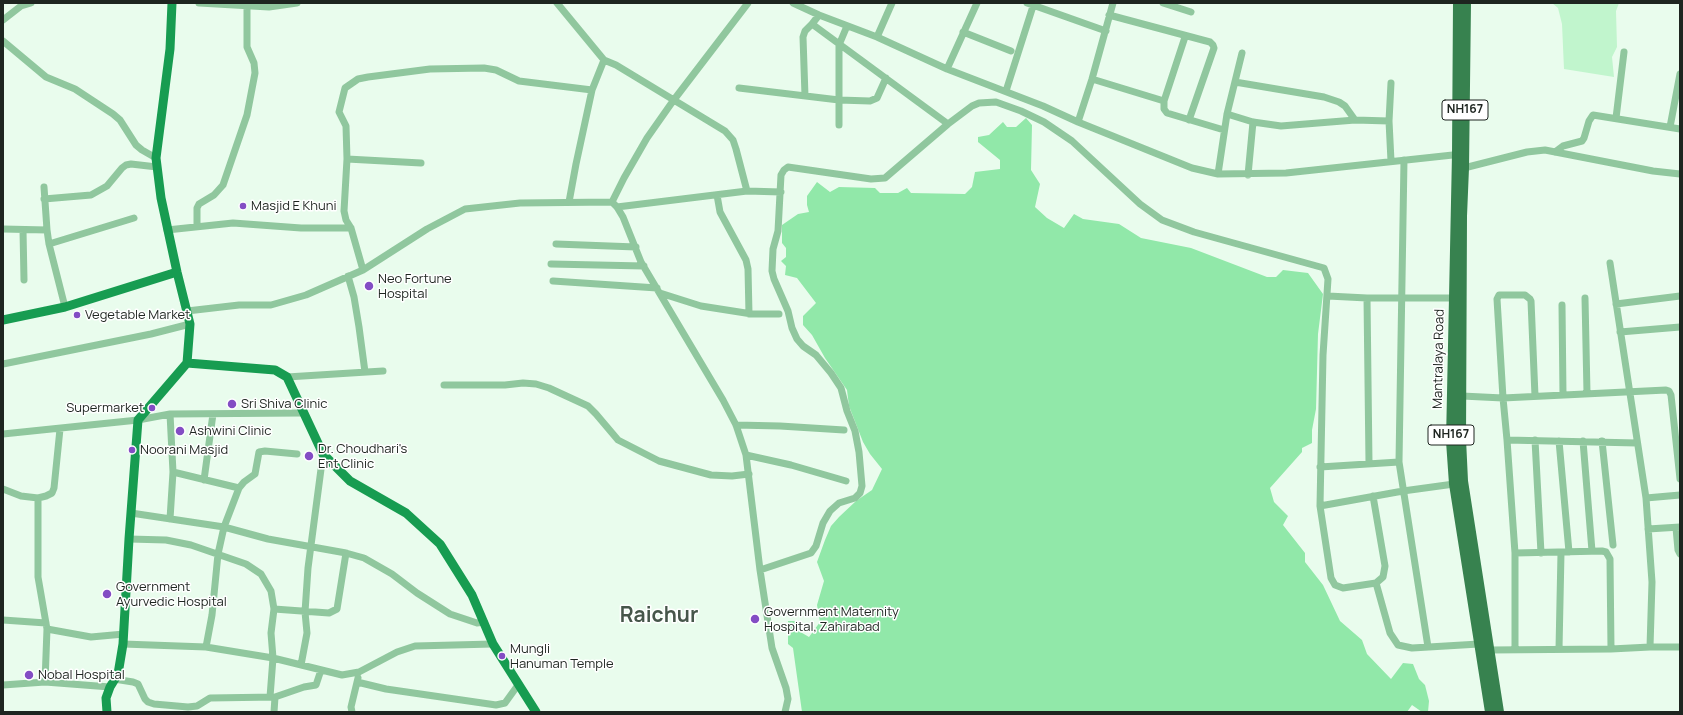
<!DOCTYPE html>
<html>
<head>
<meta charset="utf-8">
<style>
	body { margin:0 }
	#map { position:relative; width:1683px; height:715px; overflow:hidden; background:#e9fced; font-family:Manrope,sans-serif }
	canvas { display:block }
	.frame { position:absolute; inset:0; border:4px solid #1e2520; pointer-events:none }
</style>
</head>
<body>
<div id="map">
<canvas width="1683" height="715"></canvas>
<div class="frame"></div>
</div>
<script>
const context = document.querySelector('canvas').getContext('2d');
context.lineJoin = 'round';
function paint(path, color) {
  context.fillStyle = color;
  context.fill(path, 'evenodd');
}
function toPath(rows) {
  const path = new Path2D();
  for (const r of rows) {
    path.moveTo(r[0], r[1]);
    for (let i = 2; i < r.length; i += 2) path.lineTo(r[i], r[i + 1]);
  }
  return path;
}
function trace(path, color, width, dash) {
  context.strokeStyle = color;
  context.lineWidth = width;
  context.lineCap = dash ? 'butt' : 'round';
  context.setLineDash(dash || []);
  context.stroke(path);
}
function write(font, color, halo, rows, align = 'center') {
  context.font = font + ' Manrope,sans-serif';
  context.lineWidth = 3;
  context.setLineDash([]);
  context.textBaseline = 'middle';
  context.strokeStyle = halo;
  context.fillStyle = color;
  for (const [text, x, y, turn = 0] of rows) {
    context.save();
    context.translate(x, y);
    context.rotate((+turn || 0) * Math.PI / 180);
    context.textAlign = isNaN(turn) ? turn : align;
    if (halo) context.strokeText(text, 0, 0);
    context.fillText(text, 0, 0);
    context.restore();
  }
}
const green = toPath([
	[1552,3,1619,3,1616,11,1617,47,1612,57,1614,77,1564,69,1562,24,1558,8]
]);
const water = toPath([
	[1026,118,1032,125,1031,170,1040,184,1035,207,1047,218,1064,228,1074,214,1083,219,1119,224,1141,238,1191,248,1267,277,1276,277,1283,270,1308,273,1323,294,1318,334,1316,409,1312,430,1312,443,1302,448,1302,452,1270,488,1274,502,1288,516,1283,525,1305,553,1305,562,1323,585,1340,621,1362,640,1367,654,1391,679,1403,663,1413,664,1419,679,1425,685,1429,701,1428,712,1422,712,1412,705,1407,712,802,712,793,648,788,644,788,621,798,621,797,630,809,637,820,622,817,605,824,581,817,562,825,540,831,526,839,517,856,501,872,490,882,469,870,454,863,442,849,406,847,390,825,358,812,335,803,325,803,316,816,303,797,278,785,275,786,266,781,261,786,257,786,248,782,243,782,225,798,214,809,212,807,205,807,196,817,182,830,192,839,187,875,188,880,193,898,193,907,188,911,193,965,194,972,187,975,172,1000,169,1000,160,978,142,978,137,989,135,1003,122,1007,127,1016,127]
]);
const minor = toPath([
	[199,3,269,7,297,3],
	[557,3,604,60,616,65,725,131,733,140,736,149,747,191],
	[793,3,819,15,877,37,947,69,1043,106,1078,122,1192,168,1218,174,1286,173,1462,154],
	[1027,3,1106,31],
	[1163,3,1191,12],
	[819,15,812,24,948,124],
	[1109,15,1210,42,1213,45,1214,48,1189,120],
	[3,20,21,6,31,3],
	[963,32,1011,51],
	[877,37,892,3],
	[1185,37,1164,101,1164,109,1167,113,1224,130],
	[3,41,46,77,75,89,113,114,120,120,136,145,142,150,156,158],
	[947,69,977,3],
	[1092,79,1164,101],
	[1235,82,1324,97,1339,102,1345,106,1355,120],
	[1391,83,1389,121,1391,161],
	[739,88,839,100,870,101,877,98,886,78],
	[1006,91,1034,3],
	[805,96,803,37,805,31,812,24],
	[1227,114,1253,122,1281,126,1355,120,1389,121],
	[1616,118,1624,52],
	[1078,122,1092,79,1113,3],
	[839,125,839,45,847,26],
	[1670,127,1680,74],
	[1555,152,1563,146,1582,141,1584,138,1589,121,1593,115,1680,129],
	[347,159,421,163],
	[1404,160,1399,462,1428,647],
	[1464,168,1527,152,1545,150,1653,171,1680,174],
	[1218,174,1227,114,1242,53],
	[1248,175,1253,122],
	[717,195,720,212,746,260,748,269,749,314],
	[44,199,91,195,107,186,122,168,126,165,131,164,157,167],
	[569,202,576,164,592,90,604,60],
	[612,202,617,207,623,217,641,262,723,400,736,425,746,455,760,570,772,648,786,688,788,699,785,712],
	[617,207,747,191,781,192],
	[197,226,197,208,199,204,214,195,223,185,247,115,255,73,254,63,247,47,247,7],
	[3,229,47,230,44,187],
	[23,230,24,280],
	[47,230,49,244,65,307],
	[167,230,233,223,301,228,351,228],
	[49,244,134,218],
	[556,244,636,247],
	[551,264,644,266],
	[363,270,351,228,346,220,344,211,347,159,346,126,339,112,345,88,358,79,368,77,430,69,484,68,496,70,519,81,592,90],
	[348,276,354,297,359,327,365,372],
	[553,281,657,288],
	[660,293,701,306,752,314,779,314],
	[1328,296,1367,298,1453,298],
	[1367,298,1369,463],
	[1585,298,1587,393],
	[1616,304,1680,296],
	[1562,305,1563,395],
	[187,311,239,305,271,305,306,295,363,270,427,229,465,209,520,203,612,202,624,178,647,138,673,101,748,3],
	[1620,332,1680,327],
	[3,364,151,334,190,324],
	[287,377,383,371],
	[444,385,505,385,523,383,536,384,549,388,588,406,596,414,618,440,659,461,711,475,732,476,749,474],
	[1462,396,1503,398,1666,390,1669,391,1671,395,1680,479],
	[170,414,173,472,170,519],
	[736,425,780,426,844,430],
	[3,434,138,420,170,414,303,413],
	[1507,440,1637,443],
	[1535,440,1541,553],
	[1559,441,1569,552],
	[1583,441,1592,551],
	[1602,441,1613,545],
	[746,455,791,465,846,481],
	[1320,467,1399,462],
	[173,472,239,488],
	[204,480,213,414],
	[3,489,21,496,38,498,38,577,47,629,45,682],
	[1373,496,1385,566,1383,577,1376,583],
	[38,498,46,496,52,493,54,488,60,429],
	[1646,498,1680,495],
	[1320,506,1403,491,1454,484],
	[131,513,224,527,268,539,346,553,364,558,392,574,417,593,450,614,477,623,484,622],
	[1676,528,1678,550,1680,554],
	[1648,529,1680,527],
	[129,539,166,540,191,545,246,564,261,574,271,591,274,609,271,633,273,658,270,697],
	[1515,553,1602,551,1606,552,1610,559,1611,649],
	[760,570,811,553,816,546,823,523,830,511,839,503,855,498,860,493,862,486,859,452,855,431,847,411,841,388,831,373,816,355,803,346,797,339,792,328,788,311,774,279,772,271,773,249,778,231,781,175,784,170,788,167,871,179,885,178,948,124,972,106,979,103,996,102,1021,111,1044,122,1072,141,1140,204,1162,220,1194,232,1324,268,1328,279,1323,355,1320,506,1331,578,1335,585,1343,588,1376,583,1390,633,1398,645,1412,648,1479,644],
	[274,609,329,613,337,609,346,553],
	[3,620,46,623],
	[47,629,91,637,124,634],
	[123,644,206,647,273,658,342,675,359,672,397,652,415,646,493,644],
	[206,647,212,615,218,554,224,527,239,488,244,482,255,474,259,452,265,451,297,454],
	[1650,647,1680,647],
	[1515,649,1515,553,1507,440,1503,398,1497,299,1499,295,1525,295,1530,299,1531,301,1535,396],
	[1559,649,1561,553],
	[1490,650,1611,649,1650,647,1652,582,1646,498,1610,263],
	[301,665,307,633,305,612,308,568,323,454],
	[114,679,133,682,138,684,145,699,148,702,154,704,188,707,197,706,210,698,275,697,304,687,316,685,321,670],
	[357,682,386,689,496,705,505,703,518,685],
	[3,685,45,682,110,687],
	[274,712,275,697],
	[352,712,351,707,358,678]
]);
const major = toPath([
	[3,320,65,307,177,272],
	[187,363,275,370,287,377,323,454,350,481,406,513,440,544,472,595,493,644,536,712],
	[107,712,106,698,110,687,118,674,123,644,129,539,138,420,187,363,190,324,177,272,161,198,156,158,170,49,172,3]
]);
const highway = toPath([
	[1458,3,1457,154,1451,441,1454,484,1490,712],
	[1466,3,1464,168,1462,216,1461,439,1463,481,1499,712]
]);
const markers = [
	[243,206,4,"#834dc4"],
	[369,286,5,"#834dc4"],
	[77,315,4,"#834dc4"],
	[232,404,5,"#834dc4"],
	[152,408,4,"#834dc4"],
	[180,431,5,"#834dc4"],
	[132,450,4,"#834dc4"],
	[309,456,5,"#834dc4"],
	[107,594,5,"#834dc4"],
	[755,619,5,"#834dc4"],
	[502,656,4,"#834dc4"],
	[29,675,5,"#834dc4"]
];
const shields = [
	[1465,110,46],
	[1451,435,46]
];
const shieldNames = [
	["NH167",1465,110],
	["NH167",1451,435]
];
const poiNames = [
	["Masjid E Khuni",251,206],
	["Neo Fortune",378,279],
	["Hospital",378,294],
	["Vegetable Market",85,315],
	["Sri Shiva Clinic",241,404],
	["Supermarket",144,408,"right"],
	["Ashwini Clinic",189,431],
	["Dr. Choudhari's",318,449],
	["Ent Clinic",318,464],
	["Noorani Masjid",140,450],
	["Government",116,587],
	["Ayurvedic Hospital",116,602],
	["Government Maternity",764,612],
	["Hospital, Zahirabad",764,627],
	["Mungli",510,649],
	["Hanuman Temple",510,664],
	["Nobal Hospital",38,675]
];
const streetNames = [
	["Mantralaya Road",1439,359,-89]
];
const townNames = [
	["Raichur",659,616]
];
paint(green, '#c1f5cd');
paint(water, '#91e8a9');
trace(minor, '#90c79e', 7);
trace(major, '#179c51', 9);
trace(highway, '#37824f', 10);
for (const [x, y, r, color] of markers) {
  const dot = new Path2D();
  dot.arc(x, y, r, 0, 2 * Math.PI);
  context.fillStyle = color;
  context.fill(dot);
  trace(dot, '#fff', 1.5);
}
for (const [x, y, w] of shields) {
  const box = new Path2D();
  box.roundRect(x - w / 2, y - 10, w, 20, 3);
  context.fillStyle = '#fff';
  context.fill(box);
  trace(box, '#1e2520', 1);
}
write('bold 12px', '#1e2520', null, shieldNames);
write('13px', '#1e2520', '#fff', poiNames, 'left');
write('13px', '#1e2520', '#fff', streetNames);
write('bold 21px', '#46564a', '#fff', townNames);
</script>
</body>
</html>
